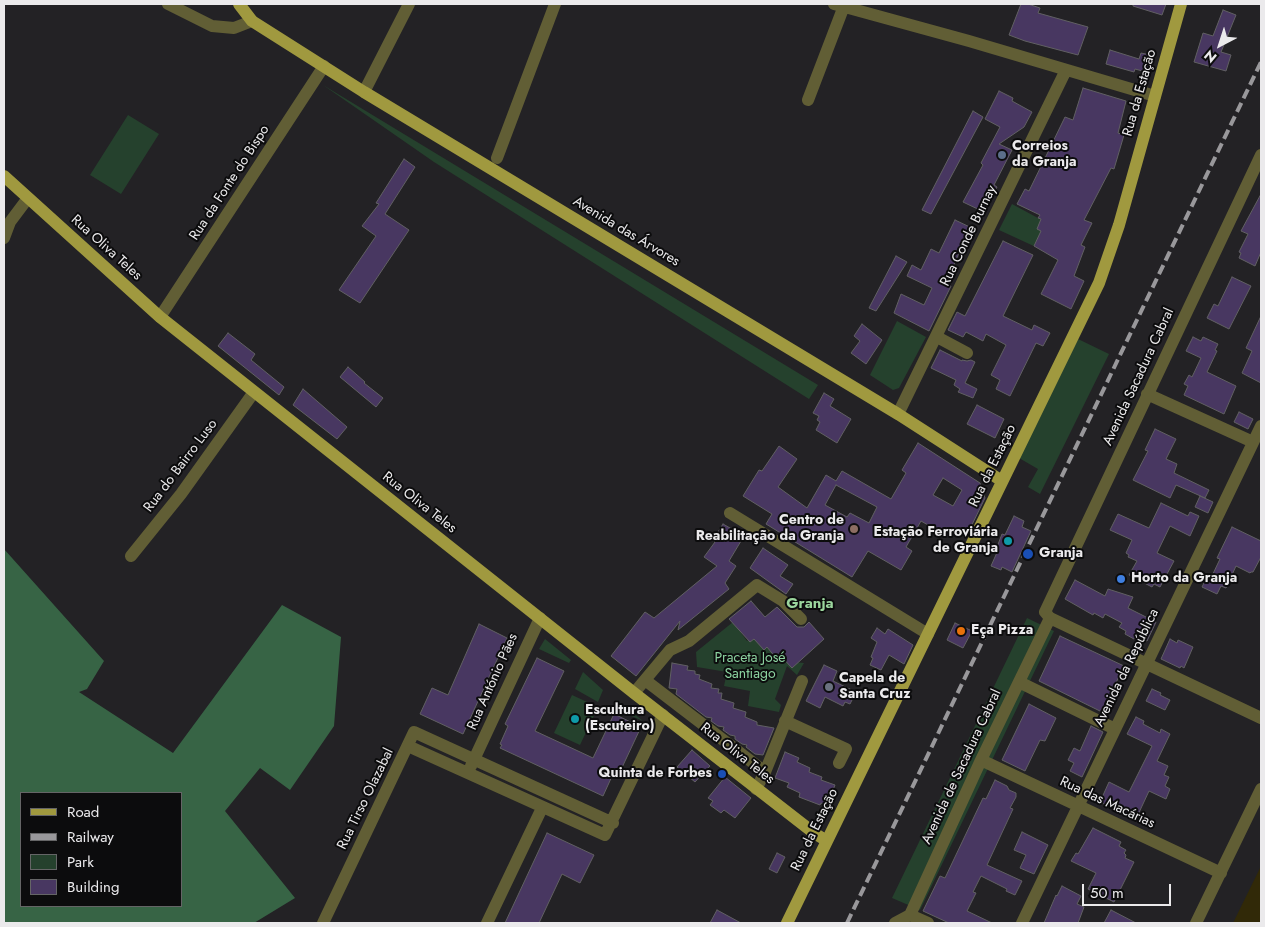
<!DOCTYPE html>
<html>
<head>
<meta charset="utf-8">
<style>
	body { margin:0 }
	#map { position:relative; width:1265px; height:927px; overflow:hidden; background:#232225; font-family:Jost,sans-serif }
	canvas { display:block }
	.frame { position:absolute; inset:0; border:5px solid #ebeaec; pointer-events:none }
	.legend { position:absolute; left:20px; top:792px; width:162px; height:115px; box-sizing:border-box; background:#0c0c0d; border:1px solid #656566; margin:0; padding:6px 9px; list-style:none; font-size:15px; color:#ebeaec }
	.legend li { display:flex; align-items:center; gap:10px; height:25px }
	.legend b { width:25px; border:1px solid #656566 }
	.north { position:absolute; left:1195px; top:20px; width:50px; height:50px; -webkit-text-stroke:4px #0c0c0d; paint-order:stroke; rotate:220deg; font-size:14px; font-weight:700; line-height:20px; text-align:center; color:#ebeaec }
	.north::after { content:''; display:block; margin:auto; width:18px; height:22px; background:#ebeaec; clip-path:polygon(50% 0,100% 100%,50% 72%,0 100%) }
	.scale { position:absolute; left:1082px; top:884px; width:89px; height:22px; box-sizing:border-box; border:2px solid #ebeaec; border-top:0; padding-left:6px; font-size:15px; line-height:18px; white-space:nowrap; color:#ebeaec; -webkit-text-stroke:4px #0c0c0d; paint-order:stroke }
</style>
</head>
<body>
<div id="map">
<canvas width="1265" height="927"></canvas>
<div class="frame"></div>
<ul class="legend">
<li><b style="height:6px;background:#a0993f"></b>Road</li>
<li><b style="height:6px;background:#99989b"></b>Railway</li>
<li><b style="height:14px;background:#25412d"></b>Park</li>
<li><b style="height:14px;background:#483761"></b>Building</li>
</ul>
<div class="north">N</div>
<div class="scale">50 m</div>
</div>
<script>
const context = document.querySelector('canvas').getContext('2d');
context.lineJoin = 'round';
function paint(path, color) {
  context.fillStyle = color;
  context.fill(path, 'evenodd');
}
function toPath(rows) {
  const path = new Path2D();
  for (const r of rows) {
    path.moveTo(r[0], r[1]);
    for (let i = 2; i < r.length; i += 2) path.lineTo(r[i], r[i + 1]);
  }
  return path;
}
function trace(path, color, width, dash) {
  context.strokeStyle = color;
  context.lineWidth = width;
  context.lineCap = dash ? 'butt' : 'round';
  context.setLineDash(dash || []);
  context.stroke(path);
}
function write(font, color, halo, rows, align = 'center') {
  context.font = font + ' Jost,sans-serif';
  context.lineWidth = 4;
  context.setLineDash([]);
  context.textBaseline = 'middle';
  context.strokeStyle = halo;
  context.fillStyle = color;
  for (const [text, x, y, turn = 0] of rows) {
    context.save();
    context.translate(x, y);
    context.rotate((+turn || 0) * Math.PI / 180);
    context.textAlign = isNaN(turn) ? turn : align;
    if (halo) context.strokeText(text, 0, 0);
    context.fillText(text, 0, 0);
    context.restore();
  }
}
const green = toPath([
	[323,85,818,385,809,399,434,162],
	[128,115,159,134,121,194,90,175],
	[1012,204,1049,224,1038,248,999,230],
	[897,321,926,337,899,388,893,390,870,375],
	[1078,339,1109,354,1040,494,1028,487,1038,469,1019,458],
	[1027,618,1054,631,920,910,892,898],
	[733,622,747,641,755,635,793,662,804,663,797,675,787,666,775,699,781,705,779,712,748,706,750,691,724,686,727,672,697,667,696,652],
	[545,639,571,660,569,663,539,649],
	[583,672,603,690,598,702,575,689],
	[572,695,598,707,580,745,554,733],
	[617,700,643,721,613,708]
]);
const forest = toPath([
	[4,549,104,661,87,689,79,692,173,753,282,605,341,637,334,726,290,790,260,768,225,811,295,898,254,923,4,923],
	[21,793,181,793,181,906,21,906]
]);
const sand = toPath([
	[1261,866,1261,923,1233,923]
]);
const building = toPath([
	[1021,4,1028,4,1040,8,1038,13,1088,27,1078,55,1025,41,1009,35,1021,4],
	[1133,4,1166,4,1162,15,1133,6,1133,4],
	[1223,10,1236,15,1221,52,1231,55,1226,71,1194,62,1203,33,1213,36,1223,10],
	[1110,50,1139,59,1141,53,1155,56,1150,73,1135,69,1134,72,1106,64,1110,50],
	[1083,88,1126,101,1118,133,1124,135,1114,169,1111,168,1084,220,1092,223,1081,245,1085,247,1074,276,1084,281,1071,309,1041,294,1058,260,1034,246,1041,231,1037,229,1041,219,1038,218,1040,215,1017,204,1025,189,1029,191,1065,117,1073,120,1083,88],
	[999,91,1013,98,1012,101,1032,112,1024,127,999,144,1012,150,994,185,997,187,984,212,963,202,983,165,981,163,1000,127,985,119,999,91],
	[973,111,983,117,931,214,922,210,973,111],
	[404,159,415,167,385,214,409,230,360,303,339,290,376,236,362,226,379,204,376,203,404,159],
	[1261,194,1261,252,1255,266,1239,258,1241,253,1239,252,1248,234,1241,231,1261,194],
	[955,220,974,229,962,255,959,253,946,283,951,286,929,331,894,313,901,294,924,305,932,288,907,276,912,265,921,270,931,249,939,253,955,220],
	[1003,241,1033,255,1003,316,1032,330,1034,325,1050,333,1043,346,1036,343,1010,396,996,389,1000,380,991,375,1006,345,986,334,983,341,966,332,963,337,948,330,957,312,965,316,1003,241],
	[896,256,907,262,876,311,869,308,896,256],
	[1232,277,1251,286,1229,329,1207,318,1214,304,1218,306,1232,277],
	[1261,316,1261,383,1242,373,1252,351,1246,348,1261,316],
	[862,324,882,340,866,364,851,353,860,341,854,336,862,324],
	[228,333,255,354,251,360,284,387,279,395,218,346,228,333],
	[1193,337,1201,341,1203,337,1218,344,1215,350,1217,351,1207,372,1236,386,1224,414,1184,395,1188,386,1184,384,1189,375,1192,377,1201,358,1186,351,1193,337],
	[940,350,962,361,962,360,967,361,971,360,975,362,965,383,977,389,973,398,958,392,960,389,954,385,956,380,931,368,940,350],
	[348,367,365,382,364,383,383,398,376,407,340,377,348,367],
	[303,389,347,427,337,439,293,405,303,389],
	[824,393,834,399,830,406,851,419,837,443,816,430,820,422,817,420,819,416,813,413,824,393],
	[977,405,1004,419,995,438,967,424,977,405],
	[1239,412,1253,419,1248,429,1234,422,1239,412],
	[1155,429,1176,439,1166,459,1177,464,1174,473,1209,490,1205,498,1176,485,1170,498,1133,480,1148,451,1145,450,1155,429],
	[918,443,980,483,985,498,966,537,952,530,949,537,921,521,906,547,912,551,901,570,868,551,852,577,766,524,772,514,743,496,759,470,762,471,779,446,797,459,778,487,807,508,826,475,836,481,842,471,891,499,906,473,902,470,918,443],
	[943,478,962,490,953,506,933,495,943,478],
	[836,485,877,507,869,523,850,513,847,517,825,505,836,485],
	[1200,496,1213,502,1208,513,1195,507,1200,496],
	[1161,503,1188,516,1190,512,1199,516,1190,536,1170,526,1157,553,1174,561,1160,587,1154,584,1152,587,1129,575,1137,561,1128,557,1129,555,1126,553,1132,540,1110,530,1118,514,1149,528,1161,503],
	[1014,516,1024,521,1022,527,1031,531,1012,572,1002,567,1001,570,991,566,999,548,997,547,1002,534,1005,535,1014,516],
	[723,524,744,536,729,561,736,566,725,583,729,589,678,630,680,621,636,676,611,656,645,612,654,618,717,566,704,557,715,542,713,540,723,524],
	[1232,527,1261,541,1261,557,1253,572,1251,572,1250,573,1236,566,1226,588,1221,586,1217,594,1202,587,1207,577,1211,578,1220,559,1217,558,1232,527],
	[763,548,788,565,780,576,793,584,786,594,750,568,763,548],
	[1075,580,1105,596,1108,589,1133,597,1128,608,1156,622,1147,641,1136,636,1134,639,1125,634,1126,631,1119,627,1122,623,1105,614,1103,618,1094,613,1093,615,1065,599,1075,580],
	[751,601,765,617,777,607,797,627,804,627,809,622,824,639,792,668,780,655,776,658,767,647,764,650,754,639,750,642,729,619,751,601],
	[955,623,972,631,963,648,947,640,955,623],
	[479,624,507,638,463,734,420,714,432,688,448,695,479,624],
	[877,628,885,634,888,629,913,645,904,664,889,655,881,670,870,665,873,658,871,657,877,642,871,638,877,628],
	[1060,636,1124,666,1102,712,1039,681,1060,636],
	[1170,639,1177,643,1178,640,1193,647,1184,668,1181,666,1180,668,1161,659,1170,639],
	[537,658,564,671,535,731,593,758,614,714,641,727,618,776,613,774,603,796,500,748,502,745,500,744,508,726,505,724,537,658],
	[672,663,688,666,687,670,695,671,695,674,700,675,699,679,712,684,711,688,719,689,718,693,722,693,721,699,734,703,733,708,746,712,745,717,757,722,757,725,774,728,763,755,755,754,746,747,747,745,742,744,735,739,735,736,730,735,723,730,724,727,718,726,711,721,712,718,706,717,676,694,677,689,669,688,672,663],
	[824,665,837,671,833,681,856,692,850,704,845,702,843,706,825,697,820,708,806,701,824,665],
	[1152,689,1161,693,1160,695,1170,700,1165,710,1146,701,1152,689],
	[1029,704,1056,718,1045,741,1040,740,1025,771,1002,760,1029,704],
	[1136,717,1144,721,1143,724,1160,733,1161,729,1170,734,1157,761,1168,766,1164,775,1169,777,1165,786,1170,789,1166,799,1149,791,1136,819,1100,802,1109,782,1129,792,1152,746,1127,734,1136,717],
	[1091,726,1103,732,1082,777,1070,771,1074,763,1068,760,1074,748,1080,751,1091,726],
	[692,750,710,766,695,782,677,767,692,750],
	[785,752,799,758,797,762,810,768,809,772,822,777,821,780,835,785,827,805,821,803,820,805,799,797,800,793,787,787,789,783,775,778,785,752],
	[725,777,751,798,735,818,724,810,721,813,710,805,713,801,708,798,725,777],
	[995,780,1007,786,1009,790,1016,793,1016,797,1010,808,1013,809,987,865,1022,881,1015,895,1006,891,1007,889,981,876,973,892,976,893,967,911,992,923,949,923,923,911,940,876,945,878,983,798,986,799,995,780],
	[1093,828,1121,842,1119,846,1126,850,1124,853,1126,855,1125,858,1134,862,1114,902,1088,889,1096,873,1071,861,1076,853,1078,854,1093,828],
	[1022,832,1048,845,1034,874,1020,868,1026,855,1014,850,1022,832],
	[547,833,594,855,580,883,562,874,539,923,505,923,547,833],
	[777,853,785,857,777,873,769,869,777,853],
	[1062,886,1081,896,1077,904,1084,907,1078,923,1044,923,1056,895,1057,896,1062,886],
	[717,910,741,923,710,923,717,910],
	[1111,910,1136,923,1104,923,1111,910]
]);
const minor = toPath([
	[168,4,212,26,234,28,252,21],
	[834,4,969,41,1155,96],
	[364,92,409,4],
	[808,100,844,6],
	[1261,155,1045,612,1050,618,1261,718],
	[497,158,555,4],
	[4,238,10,222,28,198],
	[160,317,324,66],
	[937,337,967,353],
	[1147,394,1253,442],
	[898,414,1066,70],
	[730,513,928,634],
	[131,556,181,494,254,392],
	[645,680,765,772],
	[1019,682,1115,729],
	[634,693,670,650,689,641,757,585,783,601,801,619],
	[785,721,846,749,839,763],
	[408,746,605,835,663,715],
	[981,760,1221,873],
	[471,766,540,618],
	[756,789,765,772,802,681],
	[910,915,928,923],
	[323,923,414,732,613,823],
	[487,923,542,808],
	[895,923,910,915,981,760,1050,618],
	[1022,923,1261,426],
	[1196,923,1261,789]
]);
const major = toPath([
	[239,4,252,21,364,92,898,414,1002,481],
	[4,176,160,317,634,693,814,833,827,841],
	[787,923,1099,283,1119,225,1181,4]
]);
const rail = toPath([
	[847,923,1261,62]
]);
const markers = [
	[1002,155,5,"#5c6f8a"],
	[854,529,5,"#8d6e63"],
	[1008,541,5,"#0f9aa8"],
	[1028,554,6,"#1a4fb4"],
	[1121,579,5,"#3f7fe0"],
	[961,631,5,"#e8710a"],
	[829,687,5,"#6b7280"],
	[575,719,5,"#0f9aa8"],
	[722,774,5,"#1a4fb4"]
];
const streetNames = [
	["Rua da Estação",1140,93,-74],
	["Rua da Fonte do Bispo",230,183,-57],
	["Avenida das Árvores",626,232,31],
	["Rua Conde Burnay",969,236,-64],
	["Rua Oliva Teles",106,248,42],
	["Avenida Sacadura Cabral",1139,377,-65],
	["Rua do Bairro Luso",181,466,-53],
	["Rua da Estação",993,466,-64],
	["Rua Oliva Teles",419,503,38],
	["Avenida da República",1127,668,-64],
	["Rua António Pães",493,682,-66],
	["Rua Oliva Teles",737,754,38],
	["Avenida de Sacadura Cabral",962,767,-65],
	["Rua Tirso Olazabal",366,799,-64],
	["Rua das Macárias",1107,803,25],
	["Rua da Estação",815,830,-64]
];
const poiNames = [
	["Correios",1012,147],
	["da Granja",1012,163],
	["Centro de",844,521,"right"],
	["Reabilitação da Granja",844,537,"right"],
	["Estação Ferroviária",998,533,"right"],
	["de Granja",998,549,"right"],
	["Granja",1039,554],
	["Horto da Granja",1131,579],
	["Eça Pizza",971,631],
	["Capela de",839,679],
	["Santa Cruz",839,695],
	["Escultura",585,711],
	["(Escuteiro)",585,727],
	["Quinta de Forbes",712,774,"right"]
];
const parkNames = [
	["Praceta José",750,659],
	["Santiago",750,675]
];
const neighbourhoodNames = [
	["Granja",810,604]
];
paint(green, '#25412d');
paint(forest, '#376445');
paint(sand, '#312908');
paint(building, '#483761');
trace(building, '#616063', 1);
trace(minor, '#615e35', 12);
trace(major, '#a0993f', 12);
trace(rail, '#99989b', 4, [10, 5]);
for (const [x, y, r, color] of markers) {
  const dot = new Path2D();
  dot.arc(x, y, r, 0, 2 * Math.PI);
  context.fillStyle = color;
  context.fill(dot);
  trace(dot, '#0c0c0d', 2);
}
write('14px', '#ebeaec', '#0c0c0d', streetNames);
write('bold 14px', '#ebeaec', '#0c0c0d', poiNames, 'left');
write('14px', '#8cd3a0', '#0c0c0d', parkNames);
write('bold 15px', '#9bd69d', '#0c0c0d', neighbourhoodNames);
</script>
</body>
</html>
